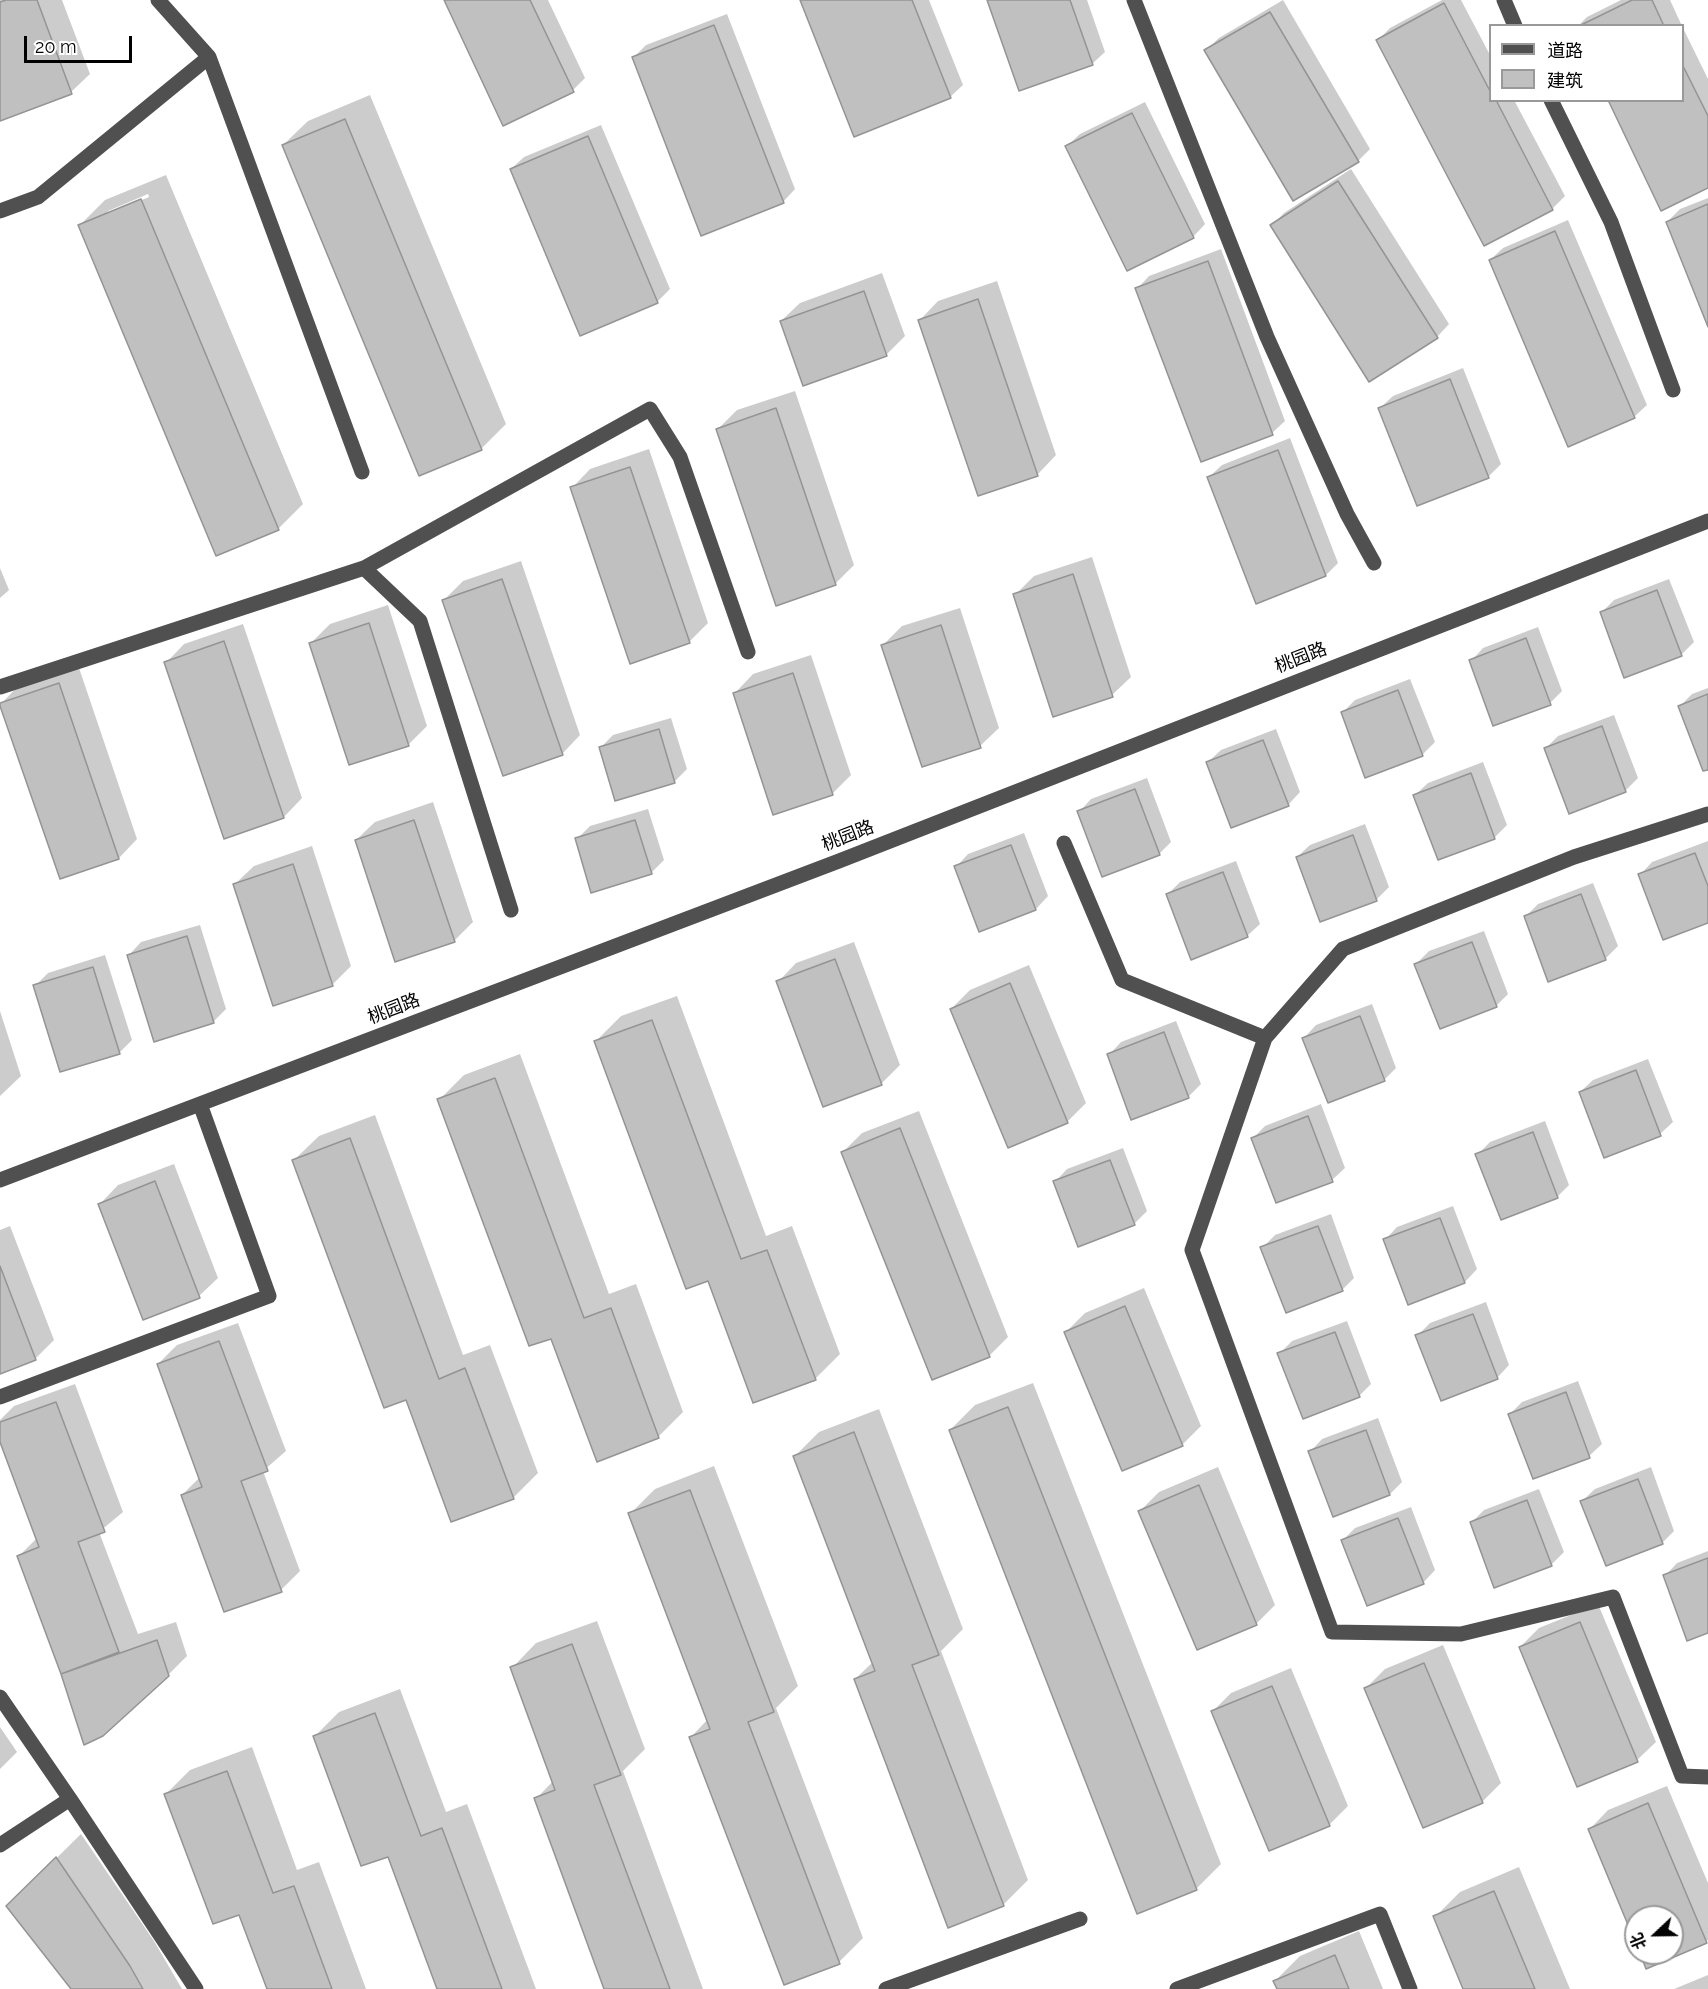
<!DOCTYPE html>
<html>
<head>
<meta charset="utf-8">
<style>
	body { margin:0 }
	#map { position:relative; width:1708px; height:1989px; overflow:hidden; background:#fff; font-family:Raleway,"Noto Sans SC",sans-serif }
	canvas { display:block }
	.legend { position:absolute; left:1489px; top:24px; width:195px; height:78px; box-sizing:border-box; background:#fff; border:2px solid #999; margin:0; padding:8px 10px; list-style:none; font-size:18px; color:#000 }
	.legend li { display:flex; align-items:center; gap:12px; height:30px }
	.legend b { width:30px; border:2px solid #999 }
	.north { position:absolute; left:1624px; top:1905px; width:60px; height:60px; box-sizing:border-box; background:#fff; border:2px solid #999; border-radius:50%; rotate:248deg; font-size:16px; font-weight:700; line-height:24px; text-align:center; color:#000 }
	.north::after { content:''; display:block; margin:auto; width:21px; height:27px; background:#000; clip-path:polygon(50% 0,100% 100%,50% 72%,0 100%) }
	.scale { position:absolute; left:24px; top:36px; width:108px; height:27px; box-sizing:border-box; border:3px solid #000; border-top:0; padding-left:8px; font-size:18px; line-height:21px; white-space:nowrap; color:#000; -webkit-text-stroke:4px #fff; paint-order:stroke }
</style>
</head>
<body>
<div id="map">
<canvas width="1708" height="1989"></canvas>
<ul class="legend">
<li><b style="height:8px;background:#505050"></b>道路</li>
<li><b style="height:16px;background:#c0c0c0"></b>建筑</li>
</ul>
<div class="north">北</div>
<div class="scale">20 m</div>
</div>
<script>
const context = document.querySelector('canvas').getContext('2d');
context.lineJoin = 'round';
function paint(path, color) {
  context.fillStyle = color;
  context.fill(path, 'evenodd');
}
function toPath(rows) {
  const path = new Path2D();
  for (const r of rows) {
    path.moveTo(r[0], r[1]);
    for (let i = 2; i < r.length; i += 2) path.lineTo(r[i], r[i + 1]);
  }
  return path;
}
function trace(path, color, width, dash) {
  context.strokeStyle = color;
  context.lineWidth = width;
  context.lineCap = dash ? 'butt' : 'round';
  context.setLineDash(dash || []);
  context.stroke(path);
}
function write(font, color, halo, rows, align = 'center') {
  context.font = font + ' Raleway,"Noto Sans SC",sans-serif';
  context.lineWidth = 5;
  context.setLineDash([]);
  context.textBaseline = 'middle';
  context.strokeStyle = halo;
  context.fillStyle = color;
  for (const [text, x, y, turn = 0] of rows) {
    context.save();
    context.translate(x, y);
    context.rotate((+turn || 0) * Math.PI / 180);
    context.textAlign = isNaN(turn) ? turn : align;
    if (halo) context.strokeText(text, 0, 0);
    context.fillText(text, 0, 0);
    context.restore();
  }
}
const shadow = toPath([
	[0,0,62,0,90,74,71,92,0,119],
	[445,0,548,0,585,78,573,90],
	[802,0,929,0,963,85,950,97],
	[989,0,1087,0,1105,52,1092,64],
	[1283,0,1370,149,1358,161,1206,50,1219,38],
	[1442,0,1461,0,1490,55,1490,100,1514,100,1565,196,1553,208,1485,244,1378,40,1390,28],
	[1621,0,1670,0,1682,26,1578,26,1587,17],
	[727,14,795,189,783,202,633,58,646,45],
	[1682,26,1708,79,1708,186,1682,100],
	[370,95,506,424,481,449,283,145,308,121],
	[1145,102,1205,224,1193,237,1067,146,1080,134],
	[601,125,670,289,657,302,511,169,524,157],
	[1351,169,1449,324,1437,337,1272,225,1284,213],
	[166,175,303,504,278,529,80,225,105,200],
	[148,194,149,197,108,214,108,211],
	[1708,198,1708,323,1667,222,1680,209],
	[1568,220,1647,405,1634,417,1490,260,1503,248],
	[1221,249,1285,421,1272,433,1137,289,1149,276],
	[882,273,905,336,886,355,781,321,800,303],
	[997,281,1056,455,1038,474,979,494,920,320,938,301],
	[1463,368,1501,464,1488,477,1380,408,1393,396],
	[795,391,854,565,836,583,777,604,718,429,737,410],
	[1290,438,1338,563,1326,575,1209,477,1222,465],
	[649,449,708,623,689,642,572,488,590,469],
	[1092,557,1131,677,1112,695,1015,595,1034,576],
	[521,561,580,735,562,754,444,600,463,581],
	[0,568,9,590,0,598],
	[1669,579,1694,642,1681,655,1602,612,1614,600],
	[388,605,427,726,409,744,350,763,311,643,330,624],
	[960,608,999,728,980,746,883,645,902,626],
	[243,624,302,798,284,817,166,663,184,644],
	[1538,627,1562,691,1550,703,1471,661,1483,648],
	[811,655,851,775,832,794,735,693,753,674],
	[78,665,137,839,119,858,61,877,1,704,19,685],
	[1410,679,1435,742,1422,755,1342,713,1355,700],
	[1708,688,1708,768,1680,706,1692,694],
	[1614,715,1638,778,1625,791,1546,748,1558,736],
	[671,718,687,769,674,782,600,748,613,735],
	[1276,729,1300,792,1288,805,1208,762,1221,750],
	[1483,762,1507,825,1494,838,1415,795,1428,783],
	[1147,778,1171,842,1159,854,1079,812,1091,799],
	[433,802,473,922,454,941,356,840,375,822],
	[648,809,664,860,651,873,577,839,590,826],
	[1365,824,1389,887,1377,899,1321,920,1297,857,1310,845],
	[1024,833,1048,896,1036,909,956,867,968,854],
	[1708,841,1708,921,1640,875,1652,862],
	[312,846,351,966,332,985,235,884,254,866],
	[1236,861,1260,924,1247,936,1168,894,1180,882],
	[1593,883,1618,946,1605,959,1526,916,1538,904],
	[200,925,226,1009,213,1022,129,955,141,942],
	[1484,931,1508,994,1496,1006,1416,964,1429,951],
	[854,942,900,1065,881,1084,778,982,796,963],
	[105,955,132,1040,119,1053,35,986,48,973],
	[1029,965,1086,1103,1067,1122,951,1009,970,990],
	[677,996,766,1236,792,1226,840,1354,815,1379,708,1279,596,1041,621,1016],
	[1372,1004,1396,1068,1384,1080,1304,1038,1316,1025],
	[0,1011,21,1076,0,1096],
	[1176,1021,1201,1084,1188,1097,1109,1055,1121,1042],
	[520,1054,609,1294,636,1284,683,1412,658,1437,552,1337,439,1100,464,1075],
	[1648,1059,1673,1122,1660,1134,1580,1092,1593,1080],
	[1321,1104,1345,1168,1332,1180,1277,1201,1253,1138,1265,1126],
	[919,1111,1008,1337,989,1356,843,1152,862,1133],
	[375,1115,463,1355,490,1345,538,1473,513,1498,407,1398,294,1160,319,1136],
	[1545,1121,1569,1185,1557,1197,1477,1155,1490,1142],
	[1123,1148,1147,1211,1134,1224,1055,1182,1067,1169],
	[174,1164,218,1278,199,1296,100,1204,118,1185],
	[1453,1206,1477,1269,1465,1282,1409,1303,1385,1240,1397,1227],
	[1331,1214,1354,1278,1342,1290,1262,1248,1275,1235],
	[10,1226,54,1340,35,1359,0,1372,0,1230],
	[1144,1288,1201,1426,1182,1445,1066,1332,1085,1313],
	[1486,1302,1509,1365,1497,1378,1417,1336,1430,1323],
	[1347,1321,1371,1384,1359,1396,1279,1354,1292,1341],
	[238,1323,286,1451,263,1471,300,1571,281,1590,182,1495,200,1477,158,1364,177,1345],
	[1578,1381,1602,1444,1589,1456,1510,1414,1522,1402],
	[1033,1383,1221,1864,1196,1889,950,1430,975,1405],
	[75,1384,123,1512,99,1532,138,1634,176,1622,187,1656,168,1675,85,1743,19,1556,37,1538,0,1438,0,1420,14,1406],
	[879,1409,963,1629,941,1651,1028,1880,1003,1905,855,1679,873,1662,794,1457,819,1432],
	[1378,1418,1402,1482,1390,1494,1310,1452,1322,1439],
	[714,1466,798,1686,776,1708,863,1938,839,1962,691,1737,708,1719,630,1514,655,1489],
	[1218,1467,1275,1605,1256,1624,1140,1511,1159,1492],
	[1651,1467,1674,1531,1662,1543,1582,1501,1595,1489],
	[1539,1489,1564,1552,1551,1565,1471,1523,1484,1510],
	[1411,1507,1435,1570,1423,1583,1343,1540,1355,1528],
	[1708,1551,1708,1632,1665,1576,1677,1563],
	[1598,1604,1656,1742,1637,1760,1520,1647,1539,1628],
	[597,1621,645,1749,623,1771,703,1989,606,1989,536,1799,553,1781,512,1668,536,1643],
	[1443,1645,1501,1783,1482,1802,1366,1688,1385,1669],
	[1291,1668,1348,1806,1329,1825,1213,1711,1231,1693],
	[400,1689,446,1812,467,1804,536,1989,439,1989,389,1855,315,1736,339,1712],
	[0,1727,17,1752,0,1769],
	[252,1747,297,1870,319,1862,366,1989,268,1989,240,1913,166,1794,190,1770],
	[1667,1786,1708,1883,1708,1940,1647,1967,1641,1953,1672,1953,1672,1917,1636,1917,1636,1940,1590,1829,1608,1810],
	[81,1834,154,1941,182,1989,73,1989,8,1906],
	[1519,1867,1570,1989,1465,1989,1435,1917,1460,1892],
	[1359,1931,1383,1989,1278,1989,1275,1981,1300,1956],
	[1708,1975,1708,1989,1674,1989]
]);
const building = toPath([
	[6,0,37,0,72,94,0,121,0,2,6,0],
	[444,0,530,0,574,92,503,126,444,0],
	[800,0,912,0,951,98,854,137,800,0],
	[987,0,1070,0,1093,65,1019,91,987,0],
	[1632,0,1652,0,1664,26,1579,26,1632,0],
	[1444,3,1490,91,1490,100,1496,100,1553,210,1484,246,1376,40,1444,3],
	[1270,12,1359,162,1293,201,1204,50,1270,12],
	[714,25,784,203,701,236,632,57,714,25],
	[1682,64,1708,116,1708,188,1661,211,1608,100,1682,100,1682,64],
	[1132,113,1194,238,1127,271,1065,146,1132,113],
	[345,119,482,450,419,476,282,145,345,119],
	[588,136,658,303,580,336,510,169,588,136],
	[1338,181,1438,338,1369,382,1270,225,1338,181],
	[141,199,279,530,216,556,78,225,141,199],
	[1708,204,1708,327,1666,222,1708,204],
	[1555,231,1635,418,1568,447,1489,260,1555,231],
	[1208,261,1273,435,1201,462,1135,288,1208,261],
	[864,291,887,356,803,386,780,321,864,291],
	[978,299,1038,476,978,496,918,320,978,299],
	[1450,379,1489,478,1417,506,1378,408,1450,379],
	[776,408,836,585,776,606,716,429,776,408],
	[1278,450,1326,576,1256,604,1207,477,1278,450],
	[630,467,690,643,630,664,570,487,630,467],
	[1073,574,1113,697,1053,717,1013,594,1073,574],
	[502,579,563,755,503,776,442,600,502,579],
	[1657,590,1682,656,1624,678,1600,612,1657,590],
	[369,623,409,746,349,765,309,643,369,623],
	[941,625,981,748,922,767,881,645,941,625],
	[1526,638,1551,705,1493,726,1469,660,1526,638],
	[224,641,284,818,224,839,164,662,224,641],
	[793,673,833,795,773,815,733,693,793,673],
	[59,683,119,859,60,879,0,706,0,703,59,683],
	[1398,690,1423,756,1365,778,1341,712,1398,690],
	[1708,694,1708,770,1703,771,1678,706,1708,694],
	[1602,726,1626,792,1569,814,1544,748,1602,726],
	[659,729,675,783,615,801,599,747,659,729],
	[1263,740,1289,806,1231,828,1206,762,1263,740],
	[1471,773,1495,839,1438,860,1413,795,1471,773],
	[1135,789,1160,855,1102,877,1077,811,1135,789],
	[414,820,455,942,395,962,355,840,414,820],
	[635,820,652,874,591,893,575,838,635,820],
	[1353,835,1377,901,1320,922,1296,857,1353,835],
	[1011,845,1036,910,979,932,954,866,1011,845],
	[1695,853,1708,886,1708,923,1663,940,1638,874,1695,853],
	[293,864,333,986,273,1006,233,884,293,864],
	[1223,872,1248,937,1191,960,1166,894,1223,872],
	[1581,894,1606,960,1548,982,1524,916,1581,894],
	[187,936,214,1023,154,1042,127,955,187,936],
	[1472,942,1497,1007,1440,1029,1414,964,1472,942],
	[835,959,882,1085,823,1107,776,981,835,959],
	[93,967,120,1054,60,1072,33,985,93,967],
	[1010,983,1068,1123,1008,1148,950,1009,1010,983],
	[1360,1016,1385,1081,1328,1103,1302,1038,1360,1016],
	[652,1020,741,1259,767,1250,816,1380,753,1403,708,1281,686,1289,594,1041,652,1020],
	[1164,1032,1189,1098,1131,1120,1107,1054,1164,1032],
	[1636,1070,1661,1136,1604,1158,1579,1092,1636,1070],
	[495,1078,584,1318,611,1308,659,1438,597,1462,551,1339,529,1346,437,1099,495,1078],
	[1308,1116,1333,1182,1276,1203,1251,1138,1308,1116],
	[900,1128,990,1357,932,1380,841,1152,900,1128],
	[1533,1132,1558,1198,1501,1220,1475,1154,1533,1132],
	[350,1138,439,1379,465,1368,514,1499,451,1522,406,1400,384,1408,292,1160,350,1138],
	[1110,1160,1135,1225,1078,1247,1053,1181,1110,1160],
	[155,1181,200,1298,143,1320,98,1204,155,1181],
	[1440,1218,1465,1283,1408,1305,1383,1239,1440,1218],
	[1318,1226,1343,1291,1286,1313,1260,1247,1318,1226],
	[0,1266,36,1360,0,1374,0,1266],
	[1125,1306,1183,1446,1122,1471,1064,1332,1125,1306],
	[1473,1314,1498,1379,1441,1401,1415,1335,1473,1314],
	[1335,1332,1360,1397,1303,1419,1277,1353,1335,1332],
	[219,1341,268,1471,241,1481,282,1592,224,1612,181,1495,202,1487,157,1364,219,1341],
	[1566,1392,1590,1458,1533,1479,1508,1414,1566,1392],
	[56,1402,105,1532,78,1542,119,1652,61,1674,17,1556,39,1547,0,1442,0,1422,56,1402],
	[1008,1407,1197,1890,1137,1914,949,1430,1008,1407],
	[1366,1430,1390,1495,1333,1517,1308,1451,1366,1430],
	[854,1432,939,1655,912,1665,1004,1906,948,1928,854,1679,875,1671,793,1456,854,1432],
	[1638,1479,1663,1544,1606,1566,1580,1501,1638,1479],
	[1199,1485,1257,1625,1197,1650,1138,1511,1199,1485],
	[690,1490,774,1712,748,1722,840,1964,784,1985,689,1737,710,1729,628,1513,690,1490],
	[1527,1500,1552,1566,1494,1588,1470,1522,1527,1500],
	[1398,1518,1424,1584,1367,1606,1341,1540,1398,1518],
	[1708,1558,1708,1633,1687,1641,1663,1575,1708,1558],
	[1580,1622,1638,1762,1577,1787,1519,1647,1580,1622],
	[157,1640,169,1676,103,1736,84,1745,61,1674,157,1640],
	[572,1644,621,1775,594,1785,670,1989,604,1989,534,1798,555,1790,510,1667,572,1644],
	[1424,1663,1483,1803,1423,1828,1364,1688,1424,1663],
	[1272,1686,1330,1826,1269,1851,1211,1711,1272,1686],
	[375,1713,421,1836,442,1828,502,1989,437,1989,388,1857,361,1866,313,1736,375,1713],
	[227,1771,273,1893,294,1886,332,1989,267,1989,239,1915,213,1924,164,1794,227,1771],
	[1648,1803,1707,1943,1646,1969,1640,1953,1672,1953,1672,1917,1636,1917,1636,1944,1588,1829,1648,1803],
	[56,1857,130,1966,143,1989,71,1989,6,1906,56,1857],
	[1494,1891,1535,1989,1463,1989,1433,1916,1494,1891],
	[1335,1955,1349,1989,1277,1989,1273,1981,1335,1955]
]);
const minor = toPath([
	[1134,0,1267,337,1347,514,1374,563],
	[1504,0,1515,26],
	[209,57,362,472],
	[1551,100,1611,222,1673,390],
	[0,211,38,197,209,57,158,0],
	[364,568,650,409,680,457,748,652],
	[0,687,364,568,420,621,511,910],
	[1708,814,1574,857,1343,949,1265,1038,1192,1250,1332,1632,1461,1634,1613,1597,1682,1776,1708,1777],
	[1064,843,1122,980,1265,1038],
	[0,1180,839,861,1708,521],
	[0,1397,269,1296,200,1104],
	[0,1697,70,1799,0,1845],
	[70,1799,196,1989],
	[886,1989,1080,1919],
	[1177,1989,1380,1914,1410,1989]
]);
const streetNames = [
	["桃园路",1301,658,-21],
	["桃园路",848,836,-21],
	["桃园路",394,1009,-21]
];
paint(shadow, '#0003');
paint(building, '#c0c0c0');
trace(building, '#949494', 1.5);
trace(minor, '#505050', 15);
write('18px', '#000', '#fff', streetNames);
</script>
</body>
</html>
